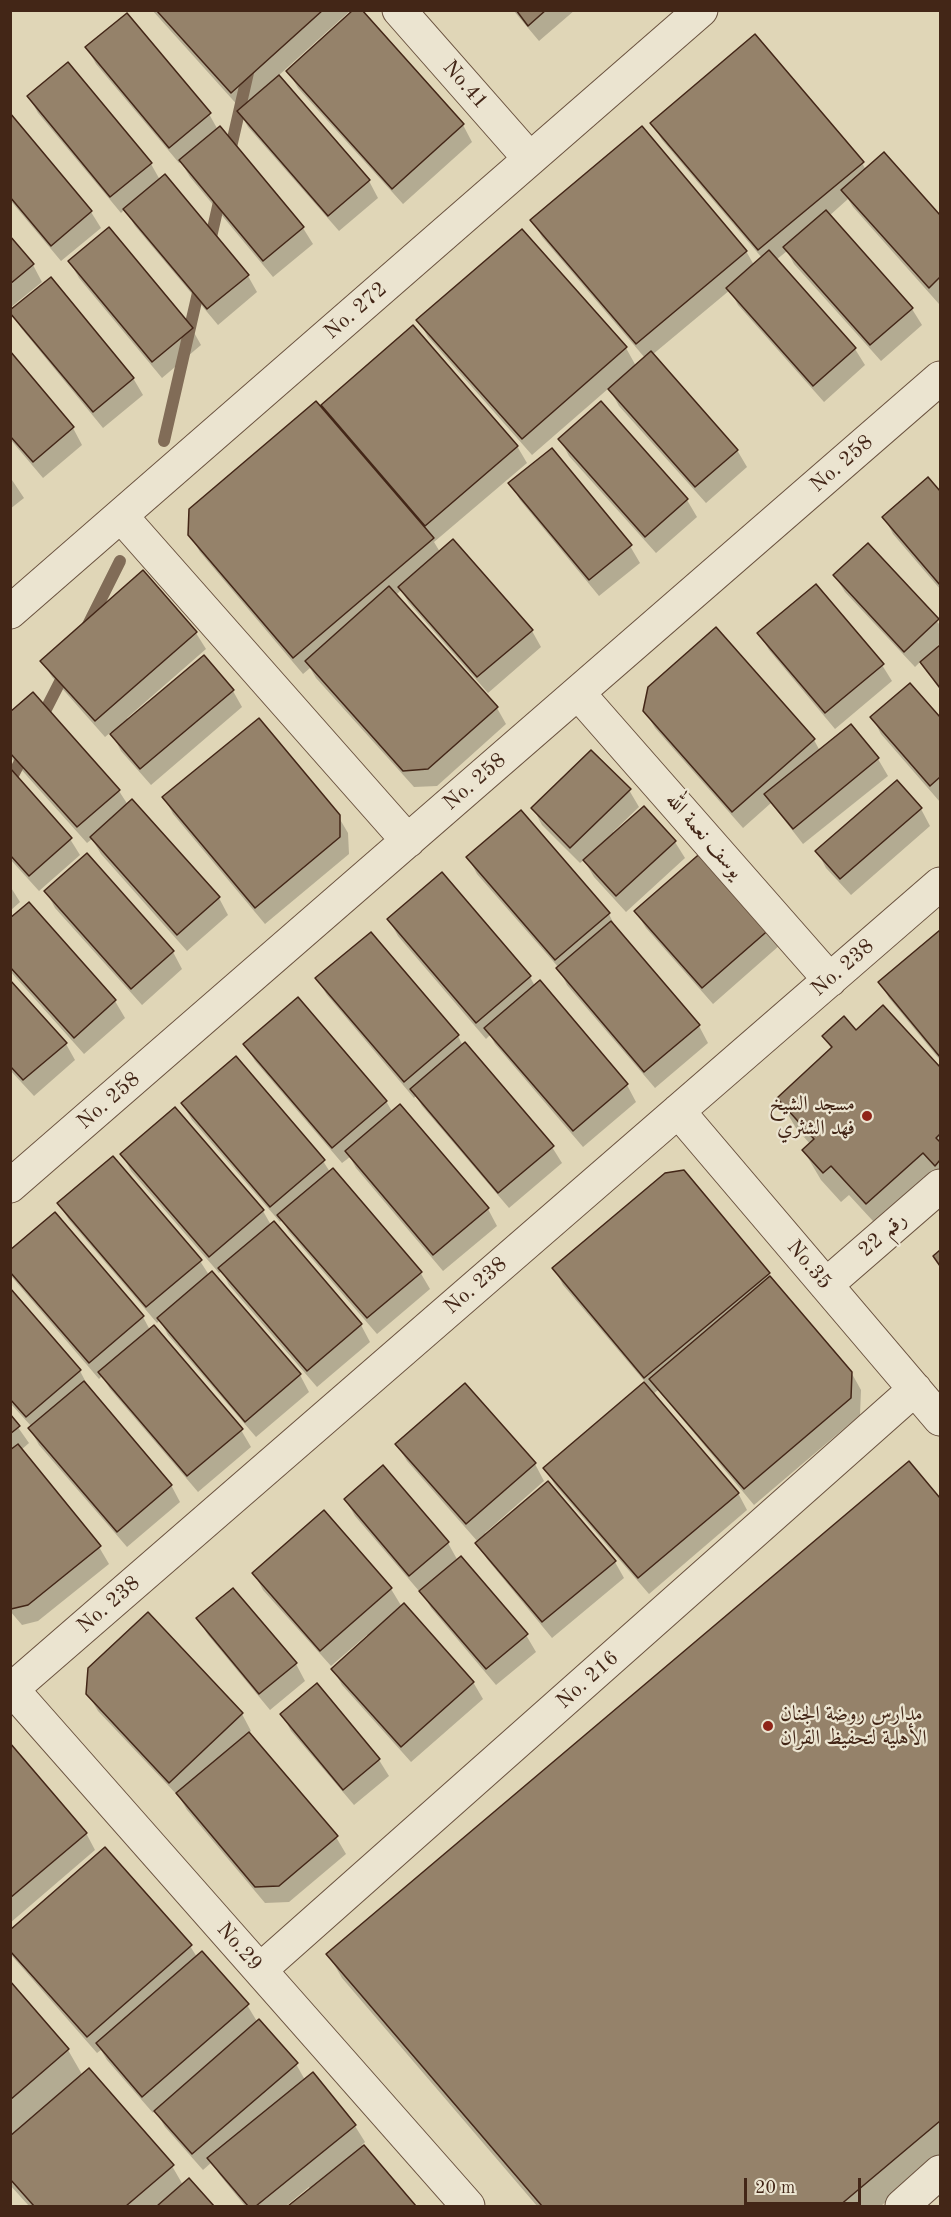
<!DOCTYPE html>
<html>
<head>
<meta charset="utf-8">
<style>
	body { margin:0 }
	#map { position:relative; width:951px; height:2217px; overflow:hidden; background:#e0d6b7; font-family:"Old Standard TT",serif }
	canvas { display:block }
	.frame { position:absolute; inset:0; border:12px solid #432617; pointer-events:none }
	.scale { position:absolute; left:744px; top:2178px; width:117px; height:27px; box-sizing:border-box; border:3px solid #432617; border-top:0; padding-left:8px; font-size:18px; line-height:21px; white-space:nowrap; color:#432617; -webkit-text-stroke:4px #ebe4d0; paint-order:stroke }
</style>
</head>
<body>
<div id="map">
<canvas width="951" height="2217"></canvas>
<div class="frame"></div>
<div class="scale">20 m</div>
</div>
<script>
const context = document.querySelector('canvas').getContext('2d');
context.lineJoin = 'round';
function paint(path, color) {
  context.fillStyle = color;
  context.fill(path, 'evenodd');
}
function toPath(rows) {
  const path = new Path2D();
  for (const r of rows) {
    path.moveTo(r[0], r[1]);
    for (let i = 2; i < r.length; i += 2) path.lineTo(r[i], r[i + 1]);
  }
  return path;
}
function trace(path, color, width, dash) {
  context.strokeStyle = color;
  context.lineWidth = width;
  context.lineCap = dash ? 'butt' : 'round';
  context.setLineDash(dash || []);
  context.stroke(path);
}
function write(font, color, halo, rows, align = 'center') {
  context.font = font + ' "Old Standard TT",Amiri,serif';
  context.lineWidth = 4.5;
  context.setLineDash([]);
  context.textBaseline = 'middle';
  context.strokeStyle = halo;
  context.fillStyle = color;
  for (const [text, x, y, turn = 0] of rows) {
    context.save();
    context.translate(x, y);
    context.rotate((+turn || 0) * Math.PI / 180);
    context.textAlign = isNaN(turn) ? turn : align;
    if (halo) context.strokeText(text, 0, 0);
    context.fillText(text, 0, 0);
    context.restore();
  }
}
const shadow = toPath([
	[152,10,351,10,278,76,369,181,378,198,339,231,248,127,239,111,241,109],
	[513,10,575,10,539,41],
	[87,48,209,114,218,130,303,228,313,244,273,277,190,177,181,162,179,163,96,64],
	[288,71,463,125,472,142,403,204,298,88],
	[29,97,151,164,160,180,248,276,257,292,218,325,135,226,125,209,121,213,38,113],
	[10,115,91,212,101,228,61,261,10,200],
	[652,123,862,163,866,170,884,154,940,218,939,304,853,207,848,199,829,216,912,309,922,325,881,361,794,264,787,251,776,260,855,349,865,365,824,402,738,305,730,290,652,355,737,450,747,467,706,503,619,406,609,388,532,455,428,337,418,320,522,231,626,348,636,366,645,358,542,237,532,220,746,251,754,265,762,258,662,140],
	[10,238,33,265,42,282,10,308],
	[70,262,192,329,201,345,162,378,79,278],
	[11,312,133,378,143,395,103,428,21,328],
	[413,327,517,446,527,463,434,542,440,552,532,631,541,647,488,693,409,603,401,590,396,595,497,708,506,724,437,786,414,787,316,678,310,668,303,674,200,552,190,535,320,407],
	[10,354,73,428,82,445,43,478,10,439],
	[601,403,687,500,697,517,656,553,569,456,560,439],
	[10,477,24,498,10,509],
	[928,479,940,493,940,589,893,534,884,517],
	[510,483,630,546,640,563,599,596,520,500],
	[868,545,940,625,940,643,937,647,938,649,940,647,940,690,921,661,915,667,845,592,835,576],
	[196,633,206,649,127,718,129,720,233,691,242,707,151,785,121,751,111,732,105,737,52,677,42,661],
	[759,633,882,665,892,681,835,729,769,650],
	[910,685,940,720,940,802,881,734,872,717],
	[33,694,119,791,128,805,132,801,219,898,228,915,187,951,101,854,92,839,87,843,10,757,10,714],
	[645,711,814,740,820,751,851,726,878,759,888,776,803,844,771,803,743,828,655,728],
	[10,771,70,839,80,855,39,891,10,859],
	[897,782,921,809,930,826,851,895,826,868,817,851],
	[629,790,639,807,613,832,615,834,644,808,675,842,685,858,626,912,594,877,584,860,580,863,542,825,533,808],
	[164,797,338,816,348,833,349,854,265,924,173,814],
	[703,852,780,945,713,1004,646,928,636,912],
	[87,855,173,952,182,969,142,1005,55,908,46,891],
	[468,857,609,914,617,931,699,1026,708,1043,655,1088,567,985,559,968,477,874],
	[10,886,20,902,10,911],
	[29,904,115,1001,125,1018,84,1054,10,971,10,920],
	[389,920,530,977,535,986,539,983,627,1085,636,1102,583,1147,495,1044,490,1035,486,1039,398,936],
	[940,932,940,1060,889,998,880,982],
	[370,934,458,1036,463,1046,552,1147,562,1163,509,1208,422,1106,416,1096,414,1098,327,995,317,979],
	[10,982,66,1044,75,1060,34,1096,10,1070],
	[883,1007,940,1069,940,1182,884,1233,849,1195,841,1202,821,1180,804,1151,811,1145,796,1128,778,1098,832,1050,824,1036,856,1032],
	[245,1044,386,1101,393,1113,488,1209,497,1226,443,1271,356,1168,350,1157,342,1163,255,1061],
	[182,1103,323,1161,330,1172,420,1272,430,1289,377,1334,289,1232,282,1220,280,1222,192,1120],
	[175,1109,263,1211,271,1225,273,1223,361,1325,370,1342,317,1387,229,1285,222,1271,219,1273,131,1171,122,1154],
	[59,1204,200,1261,209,1275,212,1273,300,1375,309,1392,256,1437,168,1335,160,1320,157,1323,69,1220],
	[10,1252,143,1317,150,1330,241,1430,251,1447,198,1492,110,1389,102,1376,99,1379,11,1276],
	[554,1268,769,1274,774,1283,851,1372,861,1390,860,1415,754,1505,658,1390,653,1394,738,1493,747,1510,649,1594,555,1485,545,1468,646,1383,563,1285],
	[10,1290,80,1371,89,1388,171,1485,180,1502,127,1547,39,1445,30,1429,32,1427,10,1403],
	[465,1385,535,1464,544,1481,485,1533,487,1535,615,1562,624,1578,552,1638,487,1559,477,1543,478,1542,407,1461,397,1445],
	[10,1416,29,1443,21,1450,99,1547,109,1564,38,1621,22,1625,10,1611],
	[909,1463,940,1500,940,2156,881,2206,537,2206,342,1978,328,1954],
	[345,1499,448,1543,458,1561,526,1635,536,1652,496,1685,431,1608,421,1590,419,1591,355,1516],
	[324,1512,391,1589,402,1607,473,1682,483,1699,411,1762,342,1685,333,1669,369,1637,367,1635,331,1666,263,1590,254,1573],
	[233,1590,296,1664,305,1681,270,1710,208,1635,198,1619],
	[148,1614,242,1714,251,1731,248,1734,336,1837,346,1854,289,1902,265,1903,187,1810,180,1798,98,1711,88,1694],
	[282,1714,379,1760,389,1776,354,1805,291,1731],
	[10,1745,86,1833,95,1850,10,1923],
	[10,1932,190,1946,197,1957,247,2005,258,2023,296,2064,305,2080,312,2074,355,2126,365,2142,362,2145,414,2206,291,2206,311,2190,309,2187,286,2206,245,2206,219,2174,212,2162,203,2170,165,2127,155,2110,153,2113,107,2060,101,2050,97,2053,12,1956],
	[10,1983,68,2050,83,2076,172,2166,183,2185,189,2181,212,2206,29,2206,10,2185]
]);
const stream = toPath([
	[229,156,250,64],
	[209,246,221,193],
	[164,441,200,284],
	[87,627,120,561],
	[40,721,66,670],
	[10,781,26,750]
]);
const building = toPath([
	[156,10,323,10,231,93,156,10],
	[353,10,362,10,464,124,392,189,286,71,353,10],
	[516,10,546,10,528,26,516,10],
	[127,13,211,113,169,148,85,47,127,13],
	[755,34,864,162,758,250,650,123,755,34],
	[68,62,152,163,110,197,27,96,68,62],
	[279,75,370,180,328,216,237,111,279,75],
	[10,113,92,211,51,246,10,197,10,113],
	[220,126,304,227,263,261,179,160,220,126],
	[642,126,747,251,636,344,530,220,642,126],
	[884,152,940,215,940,277,929,288,841,190,884,152],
	[165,174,249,275,207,309,123,209,165,174],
	[826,210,913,308,870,345,783,247,826,210],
	[109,227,193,328,152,362,68,261,109,227],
	[522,229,627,347,522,439,416,320,522,229],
	[10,236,34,264,10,284,10,236],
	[769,250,856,348,813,386,726,288,769,250],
	[51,277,134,378,93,412,10,313,10,310,51,277],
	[413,325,518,446,425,526,321,405,413,325],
	[10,351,74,427,33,462,10,436,10,351],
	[651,351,738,450,695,487,608,389,651,351],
	[316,401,434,538,293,658,188,535,189,509,316,401],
	[601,401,688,499,645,537,558,439,601,401],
	[552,448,632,545,589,580,508,483,552,448],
	[928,477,940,491,940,585,882,517,928,477],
	[453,539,533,630,477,677,398,587,453,539],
	[868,543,939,619,904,652,833,575,868,543],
	[143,570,197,632,95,721,40,661,143,570],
	[816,584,884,664,825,713,757,633,816,584],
	[389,586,498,707,428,769,403,771,305,661,389,586],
	[716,627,815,739,732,812,643,711,648,687,716,627],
	[940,645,940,688,920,662,940,645],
	[204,655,234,690,140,769,110,734,204,655],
	[910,683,940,717,940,777,930,786,870,717,910,683],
	[33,692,120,790,77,827,10,753,10,712,33,692],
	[259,718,340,815,340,837,255,908,162,797,259,718],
	[851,724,879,758,793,829,764,794,851,724],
	[591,750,631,789,570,848,531,808,591,750],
	[10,768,72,838,29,876,10,855,10,768],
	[897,780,922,808,840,879,815,851,897,780],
	[132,799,220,897,177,935,90,837,132,799],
	[644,806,676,841,616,896,583,860,644,806],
	[521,810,610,913,555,960,466,857,521,810],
	[704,850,772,927,702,988,634,911,704,850],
	[87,853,174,951,131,989,44,891,87,853],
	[442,872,531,976,476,1023,387,919,442,872],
	[29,902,116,1000,74,1038,10,967,10,918,29,902],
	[611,921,700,1025,644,1072,556,968,611,921],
	[940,930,940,1057,878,982,940,930],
	[371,932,459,1035,404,1082,315,978,371,932],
	[10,980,67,1043,23,1080,10,1066,10,980],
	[540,980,628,1084,573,1131,484,1028,540,980],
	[298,997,387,1101,332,1148,243,1044,298,997],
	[883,1005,940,1067,940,1134,936,1138,940,1142,940,1160,935,1166,923,1153,866,1204,831,1166,823,1173,802,1150,814,1139,777,1098,832,1047,822,1036,844,1016,856,1030,883,1005],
	[465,1042,554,1146,498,1193,410,1089,465,1042],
	[236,1056,325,1160,270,1207,181,1103,236,1056],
	[400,1104,489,1208,433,1255,345,1151,400,1104],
	[175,1107,264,1210,209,1257,120,1154,175,1107],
	[113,1156,202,1260,146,1307,57,1203,113,1156],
	[333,1168,422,1272,367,1318,277,1215,333,1168],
	[684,1170,770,1273,644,1378,552,1268,665,1173,684,1170],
	[55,1212,144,1316,89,1363,10,1272,10,1250,55,1212],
	[274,1221,362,1324,307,1371,218,1268,274,1221],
	[940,1250,940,1266,933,1256,940,1250],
	[212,1271,301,1374,245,1422,157,1318,212,1271],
	[770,1276,852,1372,851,1398,744,1489,649,1379,770,1276],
	[10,1288,81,1370,26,1417,10,1399,10,1288],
	[154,1325,243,1429,187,1476,98,1372,154,1325],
	[84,1381,172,1485,117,1532,28,1428,84,1381],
	[644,1382,739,1493,638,1578,543,1468,644,1382],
	[465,1383,536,1463,466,1524,395,1444,465,1383],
	[10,1414,20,1426,10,1434,10,1414],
	[18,1444,101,1546,28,1605,11,1609,10,1450,18,1444],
	[909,1461,940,1498,940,2121,839,2206,542,2206,326,1954,909,1461],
	[383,1465,449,1542,409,1576,344,1499,383,1465],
	[548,1481,616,1561,542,1622,475,1543,548,1481],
	[324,1510,392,1588,320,1651,252,1573,324,1510],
	[461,1556,528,1634,486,1669,419,1591,461,1556],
	[233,1588,297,1663,259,1694,196,1618,233,1588],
	[404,1603,474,1682,401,1747,331,1669,404,1603],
	[148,1612,243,1713,169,1783,86,1694,88,1668,148,1612],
	[317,1683,380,1759,343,1790,280,1714,317,1683],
	[249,1732,338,1836,279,1886,255,1887,176,1793,249,1732],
	[10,1743,87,1833,10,1898,10,1743],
	[105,1847,192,1945,87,2037,10,1951,10,1930,105,1847],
	[202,1951,249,2004,142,2097,96,2043,202,1951],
	[10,1981,69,2049,10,2100,10,1981],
	[259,2019,298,2063,192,2154,154,2111,259,2019],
	[89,2068,174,2165,126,2206,34,2206,10,2179,10,2136,89,2068],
	[313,2072,356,2125,256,2206,248,2206,207,2158,313,2072],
	[364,2145,416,2206,288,2206,364,2145],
	[189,2178,214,2206,157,2206,189,2178]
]);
const minor = toPath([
	[399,10,530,159],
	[121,516,408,841],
	[10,612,701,10],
	[578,693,830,980],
	[678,1111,940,1419],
	[10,1186,940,378],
	[826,1285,940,1186],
	[10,1687,468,2206],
	[12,1689,940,884],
	[260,1970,915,1389],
	[902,2206,940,2172]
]);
const markers = [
	[867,1116,6,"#8f2418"],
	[768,1726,6,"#8f2418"]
];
const streetNames = [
	["No.41",465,85,49],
	["No. 272",356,311,-41],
	["No. 258",842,464,-41],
	["No. 258",475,782,-41],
	["يوسف نعمة الله",704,836,49],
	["No. 238",843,968,-41],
	["No. 258",109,1101,-41],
	["رقم 22",883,1235,-41],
	["No.35",809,1265,50],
	["No. 238",476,1286,-41],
	["No. 238",109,1605,-41],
	["No. 216",588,1680,-42],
	["No.29",239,1947,49]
];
const poiNames = [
	["مسجد الشيخ",855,1104],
	["فهد الشثري",855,1128],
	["مدارس روضة الجنان",780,1714,"left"],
	["الأهلية لتحفيظ القران",780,1738,"left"]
];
paint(shadow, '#0003');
trace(stream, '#816c57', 12);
paint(building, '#95826a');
trace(building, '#432617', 1.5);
trace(minor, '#6a523f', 35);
trace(minor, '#ebe4d0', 33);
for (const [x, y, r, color] of markers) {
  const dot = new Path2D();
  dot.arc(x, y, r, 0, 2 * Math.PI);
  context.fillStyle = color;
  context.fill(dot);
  trace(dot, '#ebe4d0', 2);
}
write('21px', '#432617', '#ebe4d0', streetNames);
write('21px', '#432617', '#ebe4d0', poiNames, 'right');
</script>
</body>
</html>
